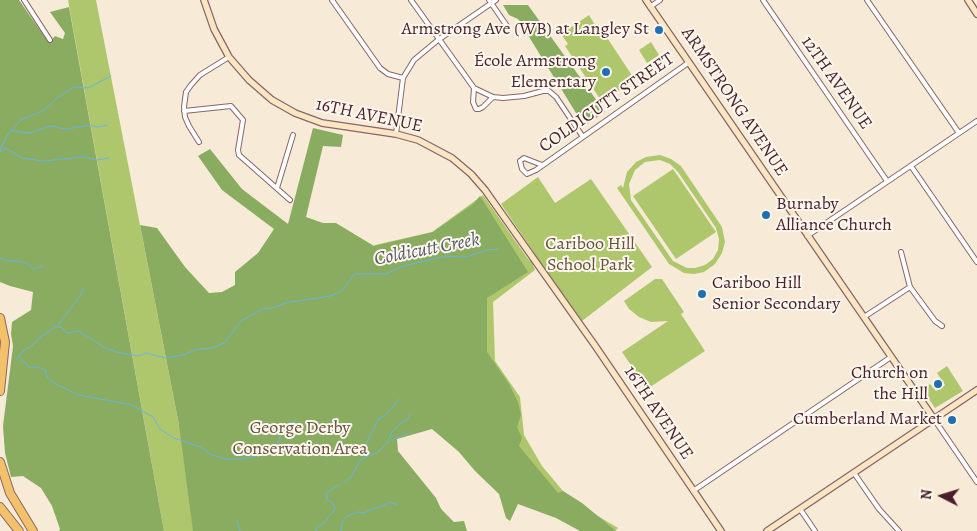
<!DOCTYPE html>
<html>
<head>
<meta charset="utf-8">
<style>
	body { margin:0 }
	#map { position:relative; width:977px; height:531px; overflow:hidden; background:#f7ebd8; font-family:Alegreya,serif }
	canvas { display:block }
	.north { position:absolute; left:917px; top:471px; width:50px; height:50px; -webkit-text-stroke:4px #fbf7ec; paint-order:stroke; rotate:275deg; font-size:14px; font-weight:700; line-height:20px; text-align:center; color:#4a1f2b }
	.north::after { content:''; display:block; margin:auto; width:18px; height:22px; background:#4a1f2b; clip-path:polygon(50% 0,100% 100%,50% 72%,0 100%) }
</style>
</head>
<body>
<div id="map">
<canvas width="977" height="531"></canvas>
<div class="north">N</div>
</div>
<script>
const context = document.querySelector('canvas').getContext('2d');
context.lineJoin = 'round';
function paint(path, color) {
  context.fillStyle = color;
  context.fill(path, 'evenodd');
}
function toPath(rows) {
  const path = new Path2D();
  for (const r of rows) {
    path.moveTo(r[0], r[1]);
    for (let i = 2; i < r.length; i += 2) path.lineTo(r[i], r[i + 1]);
  }
  return path;
}
function trace(path, color, width, dash) {
  context.strokeStyle = color;
  context.lineWidth = width;
  context.lineCap = dash ? 'butt' : 'round';
  context.setLineDash(dash || []);
  context.stroke(path);
}
function write(font, color, halo, rows, align = 'center') {
  context.font = font + ' Alegreya,serif';
  context.lineWidth = 4;
  context.setLineDash([]);
  context.textBaseline = 'middle';
  context.strokeStyle = halo;
  context.fillStyle = color;
  for (const [text, x, y, turn = 0] of rows) {
    context.save();
    context.translate(x, y);
    context.rotate((+turn || 0) * Math.PI / 180);
    context.textAlign = isNaN(turn) ? turn : align;
    if (halo) context.strokeText(text, 0, 0);
    context.fillText(text, 0, 0);
    context.restore();
  }
}
const green = toPath([
	[68,0,96,0,179,425,375,245,432,232,483,195,528,259,532,262,535,270,493,302,495,361,520,397,524,435,542,466,563,491,583,507,618,528,615,531,435,424,391,440,404,464,440,507,457,531,164,531],
	[589,15,595,25,583,34,598,24,635,80,602,102,565,46,568,44,561,34],
	[651,42,659,55,647,63,639,50],
	[660,155,671,159,681,166,722,227,725,242,722,253,715,264,704,272,694,274,684,273,669,264,617,188,621,185,623,188,627,172,636,162,646,157],
	[660,160,670,164,678,172,716,228,719,239,718,250,713,259,705,265,695,268,687,268,673,261,631,200,629,184,635,170,645,162],
	[673,169,716,232,676,259,633,196],
	[538,177,555,203,591,179,652,267,582,321,540,262,535,258,535,254,501,204],
	[655,279,662,279,684,312,681,314,705,351,647,389,622,352,668,321,651,322,639,317,629,309,624,301],
	[947,366,963,391,935,408,922,389,930,384,936,391,945,385,937,373]
]);
const forest = toPath([
	[0,0,19,0,49,43,55,36,63,39,65,33,50,12,69,7,164,531,59,531,60,529,52,506,41,488,23,476,11,477,5,453,3,426,13,346,11,334,12,322,31,310,33,292,10,286,0,282],
	[503,5,528,5,605,112,584,126,518,19,509,15],
	[313,128,343,135,341,147,323,146,306,217,323,223,336,223,374,246,433,232,473,204,480,196,528,272,487,298,487,352,509,384,518,402,521,415,517,427,522,438,519,446,558,493,563,491,582,503,616,531,580,531,556,518,518,504,510,521,506,518,499,494,475,471,459,452,432,429,397,439,398,451,436,498,441,509,454,522,464,521,467,531,193,531,179,425,140,225,157,228,185,267,209,293,222,292,235,285,235,272,258,253,274,229,222,190,198,156,210,149,242,189,288,224]
]);
const stream = toPath([
	[12,131,30,133,50,126,67,129,90,125,97,127,108,125],
	[0,150,8,134,22,119,43,111,57,98,74,87,88,88,111,76],
	[0,152,6,148,22,158,43,161,85,157,97,160,109,158],
	[0,258,7,261,18,261,27,263,34,269,42,266],
	[57,326,78,299,84,288],
	[20,357,30,368,38,367,45,370,47,377,54,383,79,395,132,405,153,417,160,429,174,438,200,447,212,455,226,459,242,459,276,451,293,450,305,452,316,450],
	[17,359,22,352,35,343,40,337,56,327,61,327,67,333,79,331,105,348,117,352,138,356,146,353,166,358,183,355,198,349,212,348,224,343,241,321,264,308,269,309,285,303,330,296,342,291,354,274,386,274,403,266,446,256,466,257,487,250,498,249],
	[391,440,408,433],
	[276,451,278,441,288,424,296,420],
	[366,457,377,453,387,443,392,432,401,423,408,419,410,414],
	[344,483,352,476,359,461,366,457,365,446,379,418,385,416,399,399],
	[237,520,240,531],
	[316,531,317,527,324,523,335,509,333,503,327,500,326,493,339,485],
	[341,531,342,522,345,518,350,515,358,512,365,513,371,509,380,507,389,502,397,505]
]);
const street = toPath([
	[24,0,50,40],
	[332,0,380,68,388,74,403,78],
	[411,0,474,88,493,97,503,98,524,96,543,91,549,91,556,97,583,137],
	[489,0,507,26],
	[763,0,887,181],
	[867,0,959,133],
	[650,7,660,0],
	[474,88,473,102,476,109,479,109,483,107,493,97],
	[184,111,231,106,243,120,238,150,239,155,290,200],
	[396,134,403,78,414,60,438,40,496,0],
	[199,142,189,126,185,117,184,107,186,92,191,85,200,75,229,57],
	[542,165,524,158,520,161,522,169,527,174,536,170,688,63],
	[911,166,977,262],
	[277,188,293,135],
	[807,236,977,121],
	[901,252,910,287],
	[864,317,910,287,935,321,942,326],
	[934,419,977,482],
	[854,473,879,509,899,531],
	[693,491,891,357],
	[800,509,815,531]
]);
const secondary = toPath([
	[204,0,214,29,229,57,249,80,272,100,295,113,322,123,396,134,418,140,452,158,471,174,485,190,596,347,721,531],
	[646,0,934,419],
	[968,0,977,14],
	[767,531,977,390]
]);
const highway = toPath([
	[0,318,5,342,0,391],
	[0,462,10,493,33,531],
	[0,507,19,531]
]);
const markers = [
	[659,30,5,"#1f6fb2"],
	[606,72,5,"#1f6fb2"],
	[766,215,5,"#1f6fb2"],
	[702,294,5,"#1f6fb2"],
	[938,384,5,"#1f6fb2"],
	[952,420,5,"#1f6fb2"]
];
const poiNames = [
	["Armstrong Ave (WB) at Langley St",649,30],
	["École Armstrong",596,62],
	["Elementary",596,83],
	["Burnaby",776,205,"left"],
	["Alliance Church",776,226,"left"],
	["Cariboo Hill",712,284,"left"],
	["Senior Secondary",712,305,"left"],
	["Church on",928,374],
	["the Hill",928,395],
	["Cumberland Market",942,420]
];
const streetNames = [
	["12TH AVENUE",836,83,55],
	["ARMSTRONG AVENUE",734,102,56],
	["COLDICUTT STREET",607,103,-35],
	["16TH AVENUE",369,116,12],
	["16TH AVENUE",658,413,56]
];
const parkNames = [
	["Cariboo Hill",590,245],
	["School Park",590,266],
	["George Derby",300,429],
	["Conservation Area",300,450]
];
const waterNames = [
	["Coldicutt Creek",427,250,-11]
];
paint(green, '#aec76c');
paint(forest, '#8aac60');
trace(stream, '#67b6e2', 1);
trace(street, '#876668', 6);
trace(secondary, '#876668', 8);
trace(highway, '#876668', 10);
trace(street, '#fff', 4);
trace(secondary, '#fbe6c4', 5.5);
trace(highway, '#f4c16b', 8);
for (const [x, y, r, color] of markers) {
  const dot = new Path2D();
  dot.arc(x, y, r, 0, 2 * Math.PI);
  context.fillStyle = color;
  context.fill(dot);
  trace(dot, '#fbf7ec', 2);
}
write('18px', '#4a1f2b', '#fbf7ec', poiNames, 'right');
write('18px', '#4a1f2b', '#fbf7ec', streetNames);
write('18px', '#68513e', '#fbf7ec', parkNames);
write('italic 19px', '#54546b', '#fbf7ec', waterNames);
</script>
</body>
</html>
